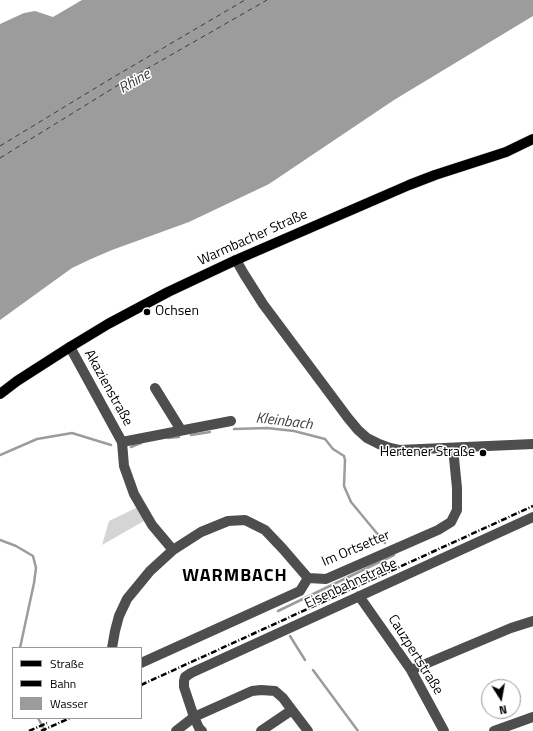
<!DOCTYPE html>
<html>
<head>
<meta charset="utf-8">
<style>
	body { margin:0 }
	#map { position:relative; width:533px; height:731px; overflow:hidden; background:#fff; font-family:"Titillium Web",sans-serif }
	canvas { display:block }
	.legend { position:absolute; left:12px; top:647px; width:130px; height:72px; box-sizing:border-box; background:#fff; border:1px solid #999; margin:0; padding:5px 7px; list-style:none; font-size:12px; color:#000 }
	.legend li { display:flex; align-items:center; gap:8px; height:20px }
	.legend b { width:20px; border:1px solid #999 }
	.north { position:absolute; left:481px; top:679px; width:40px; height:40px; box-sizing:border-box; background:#fff; border:1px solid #999; border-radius:50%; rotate:169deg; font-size:11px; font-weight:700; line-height:16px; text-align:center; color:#000 }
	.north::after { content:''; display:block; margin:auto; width:14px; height:18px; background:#000; clip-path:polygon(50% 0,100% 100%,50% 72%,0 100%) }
</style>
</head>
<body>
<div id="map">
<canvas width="533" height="731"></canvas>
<ul class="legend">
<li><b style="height:5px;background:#000"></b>Straße</li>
<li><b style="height:5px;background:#000"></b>Bahn</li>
<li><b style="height:11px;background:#9c9c9c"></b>Wasser</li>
</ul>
<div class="north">N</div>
</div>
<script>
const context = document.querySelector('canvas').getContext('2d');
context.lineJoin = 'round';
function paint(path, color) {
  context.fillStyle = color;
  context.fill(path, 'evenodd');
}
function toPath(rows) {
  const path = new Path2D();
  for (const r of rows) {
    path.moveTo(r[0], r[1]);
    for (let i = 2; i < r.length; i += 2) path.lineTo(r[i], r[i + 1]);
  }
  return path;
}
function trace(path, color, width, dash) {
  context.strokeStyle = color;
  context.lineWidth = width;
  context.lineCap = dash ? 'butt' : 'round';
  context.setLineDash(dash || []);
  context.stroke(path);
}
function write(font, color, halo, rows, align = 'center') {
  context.font = font + ' "Titillium Web",sans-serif';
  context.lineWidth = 3;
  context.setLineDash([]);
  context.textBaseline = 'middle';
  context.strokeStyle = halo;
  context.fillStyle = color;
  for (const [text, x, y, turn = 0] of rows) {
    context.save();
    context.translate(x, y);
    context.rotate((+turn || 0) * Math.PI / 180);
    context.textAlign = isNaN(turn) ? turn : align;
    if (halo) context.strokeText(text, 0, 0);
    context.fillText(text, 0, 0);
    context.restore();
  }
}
const green = toPath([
	[138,507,144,521,102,545,109,521]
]);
const water = toPath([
	[82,0,533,0,533,16,394,100,269,184,189,222,112,250,91,259,72,268,0,320,0,24,24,13,35,11,53,17]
]);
const stream = toPath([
	[234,429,267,428,294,431,325,439,333,449,344,456,345,460,344,486,351,502,385,543],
	[191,435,210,432],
	[168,438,179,437],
	[131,447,141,443],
	[0,455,37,439,72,433,111,445],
	[0,540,16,546,33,556,36,568,34,583,20,648],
	[278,611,394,555],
	[290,636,305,660],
	[313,670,358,731],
	[38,718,45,731]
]);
const ferry = toPath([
	[0,146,112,78,245,0],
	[0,158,115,87,267,0]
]);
const minor = toPath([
	[236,260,244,274,263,304,348,418,358,430,367,438,379,444,390,448,399,450,533,444],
	[70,347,122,442,124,466,134,494,152,525,173,550],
	[155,388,181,430],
	[122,442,231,421],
	[359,596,411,670,444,731],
	[112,648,115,631,119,616,127,599,150,571,173,550,201,532,228,521,245,520,265,530,283,549,308,578,326,579,438,530,451,522,457,510,457,488,453,448],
	[141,663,300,591,308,578],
	[411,670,511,628,533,621],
	[176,731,194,717,252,691,261,690,275,691,283,698,292,710,308,731],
	[202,731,199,728,194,717,184,687,184,681,185,677,191,673,533,517],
	[261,731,292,710],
	[494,731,533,717]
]);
const major = toPath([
	[0,394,17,381,70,347,108,324,168,292,236,260,409,185,435,175,506,152,533,139]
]);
const rail = toPath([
	[141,685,533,506],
	[29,731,47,723],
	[41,731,70,718]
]);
const markers = [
	[147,312,4,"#000"],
	[483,453,4,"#000"]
];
const streetNames = [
	["Warmbacher Straße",253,238,-24],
	["Akazienstraße",108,388,61],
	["Im Ortsetter",356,549,-23],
	["Eisenbahnstraße",351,584,-25],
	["Cauzpertstraße",415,655,58]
];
const poiNames = [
	["Ochsen",155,312],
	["Hertener Straße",475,453,"right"]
];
const waterNames = [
	["Rhine",135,82,-30],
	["Kleinbach",284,422,7]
];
const districtNames = [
	["WARMBACH",235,577]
];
paint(green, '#d5d5d5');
paint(water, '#9c9c9c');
trace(stream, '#9c9c9c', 2.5);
trace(ferry, '#3d3d3d', 1, [5, 4]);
trace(major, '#dbdbdb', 11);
trace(minor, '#4e4e4e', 10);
trace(major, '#000', 10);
trace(rail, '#000', 2.5, [6, 2, 1, 2]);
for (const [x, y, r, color] of markers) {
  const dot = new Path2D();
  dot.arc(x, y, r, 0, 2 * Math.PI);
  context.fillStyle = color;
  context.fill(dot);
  trace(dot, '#fff', 1.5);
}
write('14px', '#000', '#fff', streetNames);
write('14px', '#000', '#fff', poiNames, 'left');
write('italic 15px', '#3d3d3d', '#fff', waterNames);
context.letterSpacing = '1px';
write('bold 18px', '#000', '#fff', districtNames);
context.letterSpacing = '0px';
</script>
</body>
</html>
